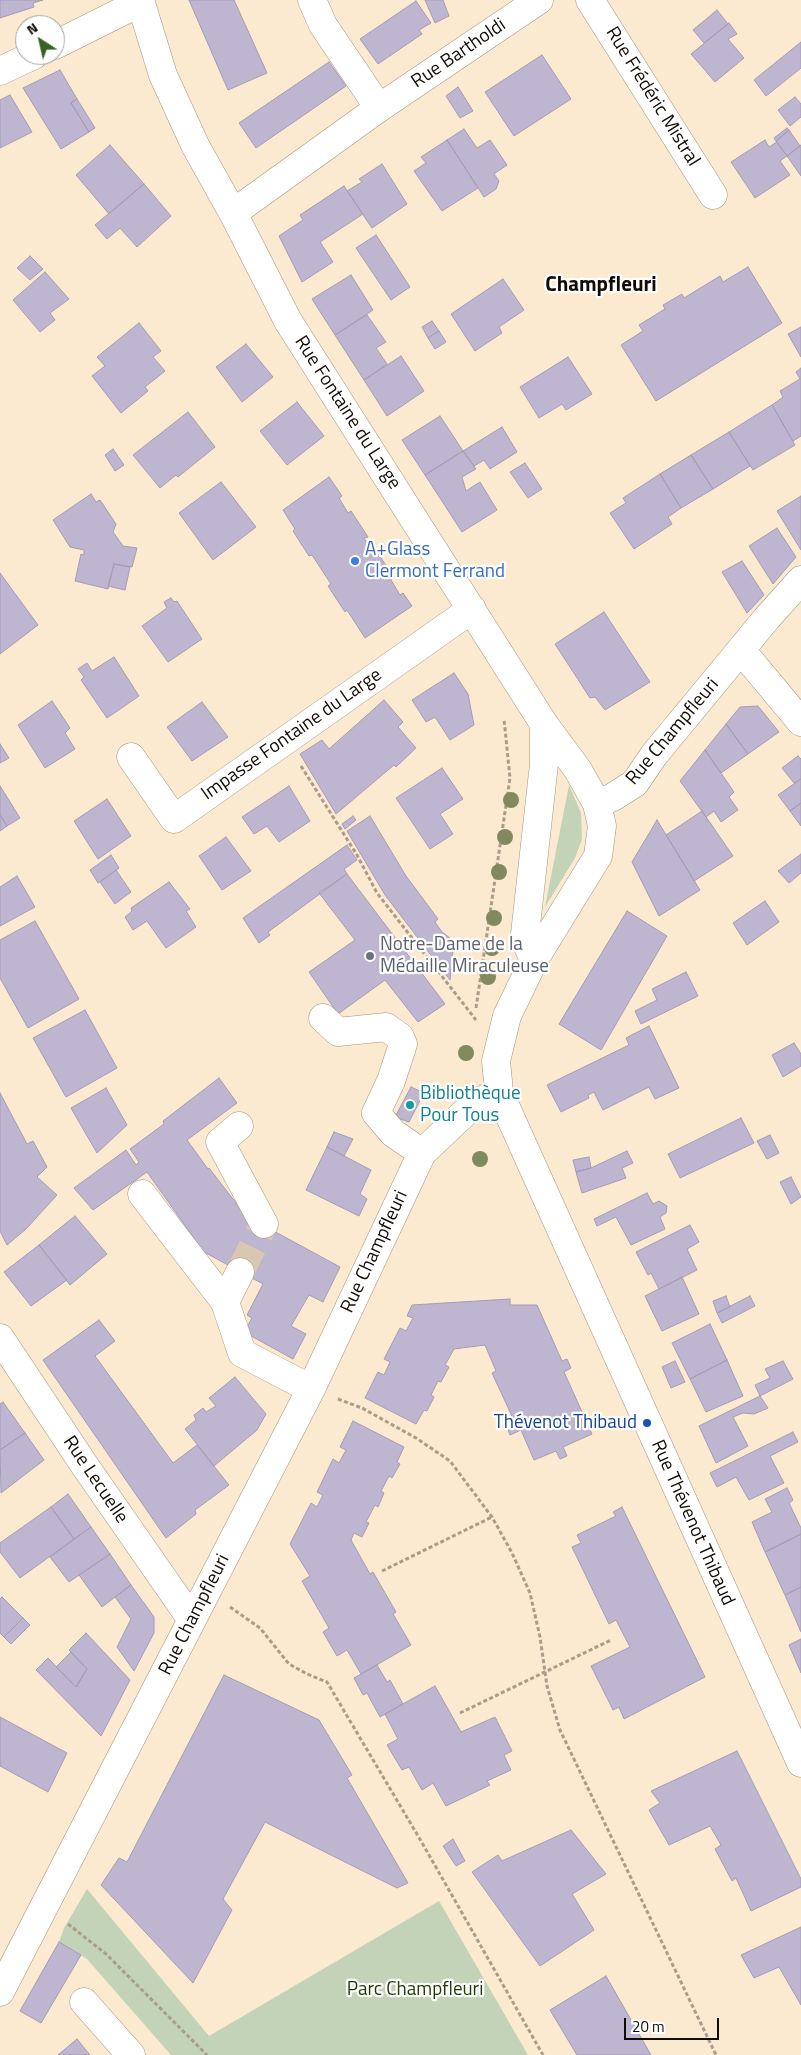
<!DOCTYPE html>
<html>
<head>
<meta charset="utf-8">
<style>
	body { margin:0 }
	#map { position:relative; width:801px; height:2055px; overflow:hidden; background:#fbe9d0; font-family:"Titillium Web",sans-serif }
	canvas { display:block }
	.north { position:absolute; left:15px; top:15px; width:50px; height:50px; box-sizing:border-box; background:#fff; border:1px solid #9f9d9b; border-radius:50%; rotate:325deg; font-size:14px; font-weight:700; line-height:20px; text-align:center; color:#100b04 }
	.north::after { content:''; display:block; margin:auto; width:18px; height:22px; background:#366322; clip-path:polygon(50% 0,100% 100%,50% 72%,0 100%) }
	.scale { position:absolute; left:624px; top:2018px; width:95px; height:22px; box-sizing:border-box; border:2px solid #100b04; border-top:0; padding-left:6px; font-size:15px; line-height:18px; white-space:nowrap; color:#100b04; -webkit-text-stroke:4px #fff; paint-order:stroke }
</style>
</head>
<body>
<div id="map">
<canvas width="801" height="2055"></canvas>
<div class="north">N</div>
<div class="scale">20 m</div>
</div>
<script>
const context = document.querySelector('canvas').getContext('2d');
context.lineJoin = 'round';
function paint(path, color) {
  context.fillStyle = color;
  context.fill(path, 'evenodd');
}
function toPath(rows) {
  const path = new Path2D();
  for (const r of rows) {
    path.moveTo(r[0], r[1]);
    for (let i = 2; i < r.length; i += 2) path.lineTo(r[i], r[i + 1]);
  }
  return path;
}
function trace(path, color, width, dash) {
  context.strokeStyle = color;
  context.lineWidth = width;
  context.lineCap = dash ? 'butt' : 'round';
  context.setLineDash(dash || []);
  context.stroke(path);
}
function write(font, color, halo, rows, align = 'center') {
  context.font = font + ' "Titillium Web",sans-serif';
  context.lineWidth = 4.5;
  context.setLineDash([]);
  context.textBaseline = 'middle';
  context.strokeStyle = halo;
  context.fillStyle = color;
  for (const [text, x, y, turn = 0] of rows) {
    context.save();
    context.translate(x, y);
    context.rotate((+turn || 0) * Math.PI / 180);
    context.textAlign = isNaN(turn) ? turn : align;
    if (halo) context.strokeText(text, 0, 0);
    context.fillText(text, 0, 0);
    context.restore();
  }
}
const green = toPath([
	[569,785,581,813,582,839,575,858,545,907],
	[87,1889,209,2036,439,1901,528,2055,171,2055,87,1959,59,1942,64,1928]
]);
const building = toPath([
	[0,0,43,0,33,3,34,7,0,18,0,0],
	[189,0,234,0,267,73,228,90,189,0],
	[425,0,443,0,449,16,435,23,425,0],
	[416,1,431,23,419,30,422,34,378,64,360,39,416,1],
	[717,10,728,24,704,43,693,30,717,10],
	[729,23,737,34,728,39,744,58,715,82,691,54,729,23],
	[801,42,801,68,766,96,754,80,801,42],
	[542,55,571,99,514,136,485,92,542,55],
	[329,62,346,86,256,148,239,123,329,62],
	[60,70,77,99,71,103,89,132,61,149,23,88,60,70],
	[458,87,473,111,460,118,446,96,458,87],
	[10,95,32,132,0,148,0,100,10,95],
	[795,97,801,104,801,117,790,126,778,110,795,97],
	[77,99,95,128,89,132,71,103,77,99],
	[787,128,789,130,776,141,774,138,787,128],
	[464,129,477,148,490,140,507,165,494,174,499,181,496,189,484,197,447,140,464,129],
	[789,130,800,146,787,156,776,141,789,130],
	[447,140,478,188,442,211,414,171,426,163,421,157,447,140],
	[765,140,769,147,777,142,787,156,780,161,790,175,755,198,731,162,765,140],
	[110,145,144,184,109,214,76,175,110,145],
	[801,145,801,176,787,156,801,145],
	[382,164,407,204,372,228,347,191,362,182,359,179,382,164],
	[144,184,171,216,137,247,120,228,107,239,95,225,144,184],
	[344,186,363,214,320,242,333,262,302,282,279,236,303,220,300,215,344,186],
	[376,235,410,287,391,300,356,248,376,235],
	[30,256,43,269,30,280,17,268,30,256],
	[748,267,782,323,656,401,621,345,643,331,639,325,665,309,663,305,682,294,684,298,720,276,723,282,748,267],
	[45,272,69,299,50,313,55,320,40,332,13,300,45,272],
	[351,275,373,310,335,335,312,299,351,275],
	[503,279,524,310,499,327,502,333,475,351,451,314,503,279],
	[367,315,386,342,376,348,387,364,364,380,335,335,367,315],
	[432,321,439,331,428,338,422,327,432,321],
	[139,323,161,351,153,357,165,371,145,387,148,391,121,413,92,376,105,366,97,357,139,323],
	[801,327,801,357,788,334,801,327],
	[439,331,446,342,435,349,428,338,439,331],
	[246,344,273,377,242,402,216,367,246,344],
	[401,356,424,391,387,416,364,380,401,356],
	[568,357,592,394,566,410,562,404,539,418,520,387,568,357],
	[801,368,801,436,793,441,772,405,783,397,780,391,800,379,796,372,801,368],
	[297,402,324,436,287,465,260,431,297,402],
	[772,405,795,445,753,470,729,432,772,405],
	[188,412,215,447,178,477,176,475,160,488,133,455,188,412],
	[440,416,463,451,425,475,402,440,440,416],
	[502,427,517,452,490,469,484,460,474,466,463,451,502,427],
	[729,432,750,466,713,489,691,455,729,432],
	[113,449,124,465,115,471,105,455,113,449],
	[463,451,476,469,462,477,466,491,480,482,497,510,462,532,425,475,463,451],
	[691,455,713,489,681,508,660,474,691,455],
	[525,463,542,489,528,498,510,472,525,463],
	[660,474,681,508,668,517,672,524,634,549,610,513,626,503,623,498,660,474],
	[329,477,342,496,339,498,348,513,351,511,368,537,364,538,374,554,377,552,394,577,391,580,400,595,403,593,412,606,365,638,347,610,345,612,328,586,331,584,312,555,309,556,293,531,295,529,283,510,329,477],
	[221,482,256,527,213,560,179,513,221,482],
	[91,494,96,502,100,500,116,524,113,532,123,546,137,548,132,567,114,564,108,589,75,581,81,554,84,555,84,550,70,547,53,520,91,494],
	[801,496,801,550,777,511,801,496],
	[777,528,796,557,773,584,749,546,777,528],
	[742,561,764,595,747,613,722,572,742,561],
	[114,564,130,567,125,590,108,586,114,564],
	[0,573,38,625,0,654,0,573],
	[171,598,174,602,177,601,202,639,168,662,142,626,167,608,164,602,171,598],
	[604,612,650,682,605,710,595,697,590,698,555,644,604,612],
	[114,657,139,696,107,718,81,680,84,677,78,669,87,663,92,671,114,657],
	[454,673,468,694,474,725,450,740,435,717,426,722,412,700,454,673],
	[384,700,403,722,398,727,416,748,396,767,394,765,336,814,300,754,322,740,329,749,384,700],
	[52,701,70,728,65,733,75,749,45,768,18,725,52,701],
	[202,702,228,737,192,761,167,727,202,702],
	[758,706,779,732,748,754,726,724,740,707,758,706],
	[726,724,748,754,721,773,705,750,726,724],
	[0,744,9,758,0,763,0,744],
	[705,750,734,792,729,797,738,810,721,822,714,811,706,817,680,781,705,750],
	[798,756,801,759,801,779,794,783,782,768,798,756],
	[442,768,463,799,440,814,453,834,430,849,396,798,442,768],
	[801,779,801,803,790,811,778,795,801,779],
	[0,786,20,818,7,826,0,815,0,786],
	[289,786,310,821,279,842,267,826,254,834,242,817,289,786],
	[107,799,131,836,98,859,74,821,107,799],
	[801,803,801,826,790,811,801,803],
	[702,811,733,856,694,881,666,835,702,811],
	[0,815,7,826,0,831,0,815],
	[353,816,356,820,345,829,342,824,353,816],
	[370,816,406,876,438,919,435,922,442,932,454,941,450,980,385,895,347,831,370,816],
	[657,820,700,890,659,916,632,862,657,820],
	[226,837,251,871,222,890,199,856,226,837],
	[347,845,357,860,344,869,347,874,268,932,270,935,259,943,243,918,347,845],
	[801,854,801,873,789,883,778,871,801,854],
	[111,855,119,868,98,883,90,870,111,855],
	[116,870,131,892,115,904,100,882,116,870],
	[347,874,445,1004,418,1022,385,980,338,1014,309,972,355,940,319,893,347,874],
	[17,876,35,907,0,926,0,887,17,876],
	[169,882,190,909,186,911,196,927,166,948,147,921,133,930,125,917,132,911,131,908,169,882],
	[765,901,779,922,747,945,733,923,765,901],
	[627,911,667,936,601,1050,559,1024,627,911],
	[35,921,79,999,28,1028,0,978,0,940,35,921],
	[686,972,698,996,641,1024,635,1011,657,1000,652,989,686,972],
	[85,1010,117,1068,66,1097,33,1038,85,1010],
	[649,1026,679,1088,655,1099,649,1087,603,1110,594,1092,588,1095,589,1098,561,1112,547,1085,629,1045,626,1038,649,1026],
	[794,1043,801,1054,801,1066,783,1077,772,1055,794,1043],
	[219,1078,237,1103,187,1140,208,1169,209,1168,246,1216,340,1267,323,1302,309,1295,291,1326,306,1334,293,1359,244,1332,252,1318,247,1315,263,1284,204,1252,147,1172,93,1210,74,1188,126,1150,136,1165,139,1162,130,1149,164,1124,163,1121,219,1078],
	[411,1087,424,1093,409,1122,395,1117,411,1087],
	[106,1088,127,1125,97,1153,71,1108,106,1088],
	[0,1093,27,1144,33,1141,47,1167,37,1177,57,1195,26,1229,7,1245,0,1231,0,1093],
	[741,1118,754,1143,680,1178,668,1154,741,1118],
	[334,1132,353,1139,344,1156,327,1147,334,1132],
	[770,1135,779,1153,767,1159,757,1141,770,1135],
	[327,1147,371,1170,360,1194,367,1199,359,1216,306,1190,327,1147],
	[627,1151,633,1163,622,1168,626,1178,582,1193,576,1172,591,1168,627,1151],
	[589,1157,591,1168,576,1172,573,1160,589,1157],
	[791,1177,801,1197,791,1204,780,1182,791,1177],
	[647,1193,653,1204,659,1201,667,1206,666,1213,660,1217,665,1229,631,1245,616,1217,597,1226,594,1219,647,1193],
	[75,1216,107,1254,70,1285,39,1245,75,1216],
	[690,1225,699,1242,687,1249,697,1270,659,1289,651,1273,648,1275,636,1252,690,1225],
	[39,1245,67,1280,31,1306,4,1272,39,1245],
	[682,1277,699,1314,662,1331,645,1296,682,1277],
	[726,1296,730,1307,717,1313,713,1301,726,1296],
	[750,1296,755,1306,722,1323,717,1313,750,1296],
	[510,1299,510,1305,537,1305,562,1361,567,1359,571,1368,564,1372,592,1434,563,1447,567,1456,560,1459,556,1451,534,1460,521,1430,510,1435,508,1430,517,1427,492,1373,496,1371,485,1345,454,1349,445,1365,449,1367,441,1382,438,1381,431,1395,434,1397,427,1411,424,1410,416,1424,365,1398,378,1372,384,1375,390,1362,384,1359,400,1328,406,1331,413,1318,407,1316,412,1305,510,1299],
	[99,1320,115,1341,95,1356,173,1463,197,1445,229,1485,195,1510,196,1514,166,1538,43,1360,99,1320],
	[710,1324,727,1360,690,1379,672,1343,710,1324],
	[727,1360,743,1396,706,1412,690,1379,727,1360],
	[675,1361,685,1382,671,1388,662,1367,675,1361],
	[783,1361,793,1379,760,1396,755,1385,770,1378,765,1369,783,1361],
	[235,1377,266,1414,257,1430,214,1466,185,1429,196,1420,194,1415,203,1408,206,1412,216,1406,209,1398,235,1377],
	[760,1396,768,1408,754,1414,743,1413,733,1417,748,1446,716,1463,699,1426,760,1396],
	[3,1402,25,1433,0,1450,0,1404,3,1402],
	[353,1421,404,1447,397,1462,400,1464,392,1478,389,1476,381,1491,384,1493,378,1507,375,1505,366,1522,369,1523,362,1537,354,1533,351,1540,370,1574,373,1572,396,1612,393,1614,411,1645,361,1674,347,1650,337,1656,323,1632,329,1628,302,1581,310,1576,290,1544,311,1503,317,1507,323,1495,317,1492,333,1459,339,1463,346,1450,340,1447,353,1421],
	[793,1432,798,1442,770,1456,784,1483,749,1500,736,1477,717,1487,710,1473,793,1432],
	[25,1433,44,1460,1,1493,0,1450,25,1433],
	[787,1488,793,1500,789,1503,801,1528,801,1534,765,1552,752,1522,772,1512,765,1499,787,1488],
	[68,1494,91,1527,74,1539,51,1507,68,1494],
	[51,1507,74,1539,20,1578,0,1552,0,1543,51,1507],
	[622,1507,705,1677,624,1719,619,1707,613,1710,591,1666,630,1647,616,1620,609,1624,572,1547,581,1543,577,1535,616,1516,613,1512,622,1507],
	[91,1527,110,1554,69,1582,50,1557,91,1527],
	[801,1534,801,1587,785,1595,765,1552,801,1534],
	[110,1554,131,1585,102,1607,79,1575,110,1554],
	[131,1585,154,1617,154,1633,134,1671,117,1647,131,1619,115,1597,131,1585],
	[801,1587,801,1632,785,1595,801,1587],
	[2,1597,23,1618,4,1637,0,1633,0,1599,2,1597],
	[23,1618,30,1625,11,1644,4,1637,23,1618],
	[86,1633,130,1680,101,1736,36,1670,48,1658,76,1687,87,1669,69,1650,86,1633],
	[801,1639,801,1673,789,1645,801,1639],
	[71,1652,87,1669,76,1687,56,1667,71,1652],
	[377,1665,387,1682,390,1680,403,1704,380,1717,367,1693,363,1695,354,1678,377,1665],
	[224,1675,319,1720,352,1775,347,1778,408,1883,397,1888,265,1822,223,1899,232,1910,193,1983,101,1885,119,1858,127,1862,224,1675],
	[435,1686,461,1732,495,1717,512,1751,504,1755,511,1770,487,1781,490,1785,446,1806,433,1783,422,1790,409,1767,402,1770,387,1745,398,1739,385,1714,435,1686],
	[0,1717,67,1753,48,1792,0,1766,0,1717],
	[737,1751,801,1879,801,1887,751,1911,736,1878,732,1881,715,1849,721,1845,710,1826,669,1845,649,1810,660,1803,651,1791,737,1751],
	[571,1830,606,1874,572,1894,594,1930,540,1966,472,1872,498,1855,502,1861,571,1830],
	[453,1839,465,1861,456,1866,443,1846,453,1839],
	[801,1927,801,2005,779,1967,754,1978,741,1955,801,1927],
	[59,1942,81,1955,41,2023,20,2011,59,1942],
	[606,1976,651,2055,577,2055,550,2010,606,1976],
	[77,2039,90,2055,58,2055,77,2039]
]);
const minorTunnel = toPath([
	[240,1272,264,1224]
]);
const path = toPath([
	[301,766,357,855,377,893,476,1020],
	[476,1008,510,778,504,719],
	[338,1399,362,1408,416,1438,450,1461,492,1517,512,1553,530,1593,540,1637,547,1686,560,1730,716,2055],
	[382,1571,492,1517],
	[230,1607,260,1628,289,1664,307,1674,327,1682,421,1841,543,2055],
	[460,1713,611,1640],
	[68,1924,106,1954,207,2055]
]);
const minor = toPath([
	[140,0,163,75,196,147,233,213,288,321,544,724,578,770,597,804,602,826,598,856,534,960,507,1016,496,1061,499,1092,801,1763],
	[312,0,323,25,379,108],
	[590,0,713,195],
	[55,45,141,2],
	[0,71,34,55],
	[233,213,379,108,539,0],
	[741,650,801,722],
	[131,757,174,819,472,609],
	[597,804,613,797,635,783,654,755,767,618,801,580],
	[534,960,525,940,525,934,544,764,544,724],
	[323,1018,338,1032,386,1027,400,1037,403,1044,391,1081,376,1113,393,1133,422,1153],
	[239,1126,220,1142,264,1224],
	[142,1194,225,1302,242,1353,311,1389],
	[225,1302,240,1272],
	[0,1338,85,1466,192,1620],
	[0,1992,311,1389,422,1153,473,1105,499,1092],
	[84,2002,131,2055]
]);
const trees = [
	[511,800],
	[505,837],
	[499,872],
	[494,918],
	[492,948],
	[488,977],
	[466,1053],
	[480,1159]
];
const markers = [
	[355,561,5,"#3f7fe0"],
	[370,956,5,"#6b7280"],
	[410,1105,5,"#0f9aa8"],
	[647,1423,5,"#1a4fb4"]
];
const streetNames = [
	["Rue Bartholdi",459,54,-34],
	["Rue Frédéric Mistral",652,97,58],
	["Rue Fontaine du Large",347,413,57],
	["Rue Champfleuri",673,732,-50],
	["Impasse Fontaine du Large",292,735,-35],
	["Rue Champfleuri",375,1252,-65],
	["Rue Lecuelle",95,1480,56],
	["Rue Thévenot Thibaud",692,1523,66],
	["Rue Champfleuri",195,1615,-63]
];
const shopNames = [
	["A+Glass",365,550],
	["Clermont Ferrand",365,572]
];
const worshipNames = [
	["Notre-Dame de la",380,945],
	["Médaille Miraculeuse",380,967]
];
const cultureNames = [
	["Bibliothèque",420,1094],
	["Pour Tous",420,1116]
];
const transitNames = [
	["Thévenot Thibaud",637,1423]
];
const parkNames = [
	["Parc Champfleuri",415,1990]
];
const quarterNames = [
	["Champfleuri",601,286]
];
paint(green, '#c2d3b8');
paint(building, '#beb5d0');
trace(building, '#a49cb5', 1);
trace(minorTunnel, '#d8c8b1', 28, [28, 14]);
trace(minor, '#a5957e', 29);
trace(path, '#aa9c89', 3, [4, 2.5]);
trace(minor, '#fff', 28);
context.fillStyle = '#81895f';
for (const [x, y] of trees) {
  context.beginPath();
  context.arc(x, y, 8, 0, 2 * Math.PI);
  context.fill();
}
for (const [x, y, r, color] of markers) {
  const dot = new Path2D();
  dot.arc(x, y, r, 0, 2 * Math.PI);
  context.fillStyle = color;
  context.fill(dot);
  trace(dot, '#fff', 2);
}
write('19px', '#100b04', '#fff', streetNames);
write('19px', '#366cbe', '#fff', shopNames, 'left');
write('19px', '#5b616d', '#fff', worshipNames, 'left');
write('19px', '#0d838f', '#fff', cultureNames, 'left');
write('19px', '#164399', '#fff', transitNames, 'right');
write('19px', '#1e3b02', '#fff', parkNames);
write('bold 21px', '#100b04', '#fff', quarterNames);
</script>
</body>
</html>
